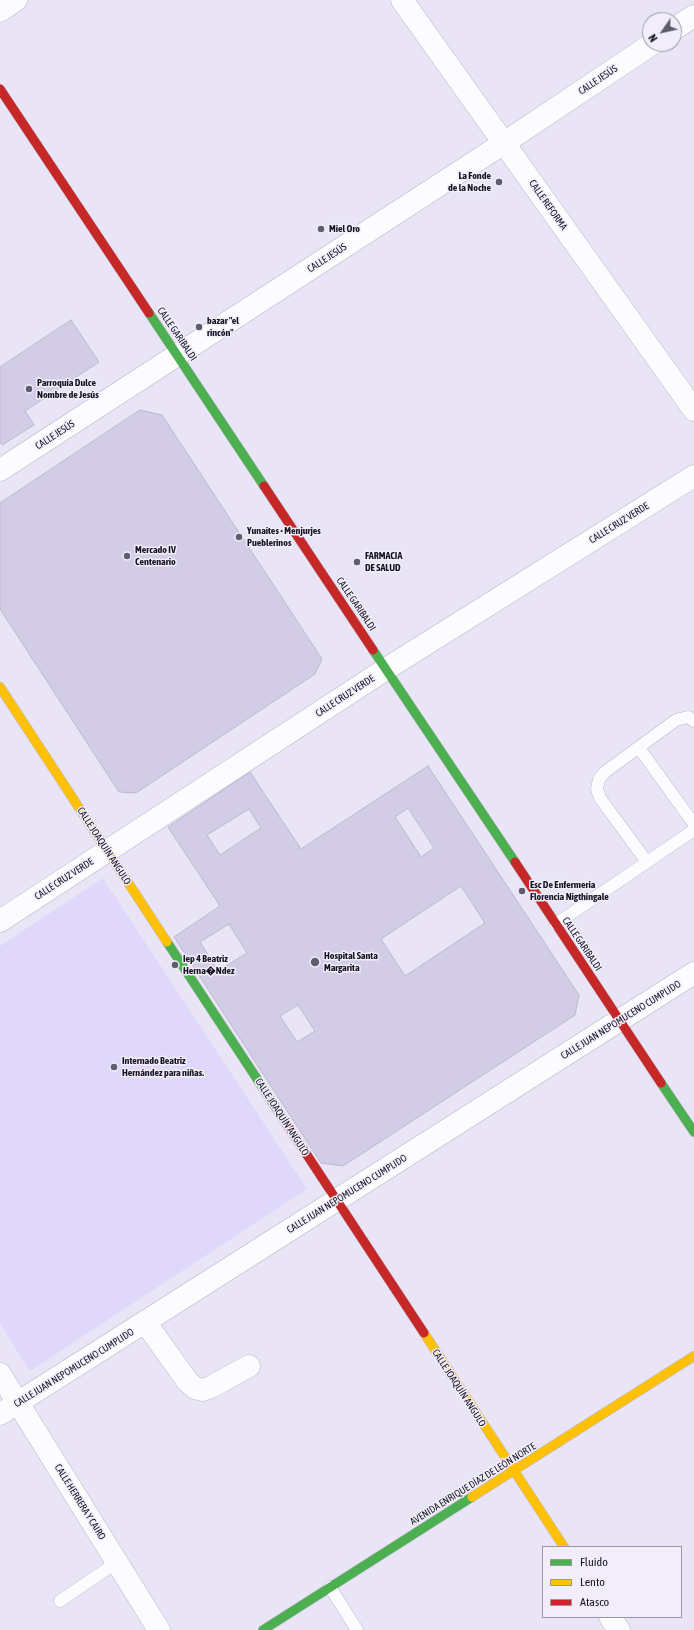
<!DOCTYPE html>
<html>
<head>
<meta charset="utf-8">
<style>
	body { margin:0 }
	#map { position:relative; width:694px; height:1630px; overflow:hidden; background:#e9e5f7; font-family:"Asap Condensed",sans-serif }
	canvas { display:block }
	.legend { position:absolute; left:542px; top:1546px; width:140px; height:72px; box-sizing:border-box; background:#f1eef9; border:1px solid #9a96a4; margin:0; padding:5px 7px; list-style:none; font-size:12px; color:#171224 }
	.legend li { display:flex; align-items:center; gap:8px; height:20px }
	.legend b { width:20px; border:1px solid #9a96a4 }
	.north { position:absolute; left:642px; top:12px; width:40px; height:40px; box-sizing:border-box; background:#f1eef9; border:1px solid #9a96a4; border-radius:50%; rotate:236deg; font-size:11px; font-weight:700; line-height:16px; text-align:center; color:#171224 }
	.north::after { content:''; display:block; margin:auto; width:14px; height:18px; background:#605c6e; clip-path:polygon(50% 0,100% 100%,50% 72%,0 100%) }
</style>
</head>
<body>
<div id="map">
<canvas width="694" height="1630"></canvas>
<ul class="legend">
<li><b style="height:5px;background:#4caf50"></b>Fluido</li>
<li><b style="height:5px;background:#ffc107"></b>Lento</li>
<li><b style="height:5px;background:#c62828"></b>Atasco</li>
</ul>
<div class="north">N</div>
</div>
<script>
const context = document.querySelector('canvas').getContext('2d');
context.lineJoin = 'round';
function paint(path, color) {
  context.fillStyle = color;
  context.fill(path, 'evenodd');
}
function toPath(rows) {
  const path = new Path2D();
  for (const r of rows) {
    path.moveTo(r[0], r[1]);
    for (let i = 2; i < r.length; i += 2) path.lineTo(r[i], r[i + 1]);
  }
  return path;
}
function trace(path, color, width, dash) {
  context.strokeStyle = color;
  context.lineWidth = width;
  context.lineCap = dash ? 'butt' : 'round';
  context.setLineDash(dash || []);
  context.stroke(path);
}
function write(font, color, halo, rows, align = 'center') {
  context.font = font + ' "Asap Condensed",sans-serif';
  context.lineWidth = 3;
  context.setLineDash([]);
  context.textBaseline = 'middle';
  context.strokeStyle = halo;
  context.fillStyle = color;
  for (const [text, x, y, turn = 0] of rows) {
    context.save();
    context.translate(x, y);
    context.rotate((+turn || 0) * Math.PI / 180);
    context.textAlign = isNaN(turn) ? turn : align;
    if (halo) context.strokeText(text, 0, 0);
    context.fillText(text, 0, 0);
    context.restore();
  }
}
const built = toPath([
	[103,878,307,1189,30,1371,0,1324,0,946]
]);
const building = toPath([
	[71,320,99,362,25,411,34,425,2,445,0,442,0,367,71,320],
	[140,410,162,415,322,659,315,674,136,793,119,792,0,609,0,503,140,410],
	[428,766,579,995,575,1015,343,1166,321,1163,174,937,220,906,168,827,250,772,301,849,428,766],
	[408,808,434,848,421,857,395,817,408,808],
	[249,809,261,828,220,855,207,835,249,809],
	[461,886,485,923,405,976,381,939,461,886],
	[229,924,247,953,218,971,200,942,229,924],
	[298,1005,315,1031,297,1042,280,1016,298,1005]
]);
const lane = toPath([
	[639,748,694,824],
	[647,862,600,798,597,789,599,779,605,772,676,720,688,717,694,721],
	[556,924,694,830],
	[330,1587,357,1630],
	[60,1601,117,1562]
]);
const street = toPath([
	[402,0,694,410],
	[0,11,16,0],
	[674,29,694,16],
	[0,470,504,143,652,44],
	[0,921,386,669,694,476],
	[145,1322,188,1382,195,1388,203,1390,211,1387,249,1366],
	[0,1374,159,1630],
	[0,1414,694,973],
	[610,1617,619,1630]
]);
const fast = toPath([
	[149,313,264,486],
	[373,650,515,862],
	[167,942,286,1123],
	[661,1083,694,1132],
	[263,1630,472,1497]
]);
const slow = toPath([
	[0,687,167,942],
	[424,1333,564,1547],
	[472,1497,694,1356]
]);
const jam = toPath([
	[0,89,149,313],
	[264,486,373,650],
	[515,862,661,1083],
	[286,1123,424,1333]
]);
const markers = [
	[499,182,4,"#605c6e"],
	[321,229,4,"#605c6e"],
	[199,327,4,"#605c6e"],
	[29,389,4,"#605c6e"],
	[239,537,4,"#605c6e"],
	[127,556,4,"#605c6e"],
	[357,562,4,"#605c6e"],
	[522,891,4,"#605c6e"],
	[315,962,5,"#605c6e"],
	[175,965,4,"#605c6e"],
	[114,1067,4,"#605c6e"]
];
const streetNames = [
	["CALLE JESÚS",598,80,-34],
	["CALLE REFORMA",548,205,55],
	["CALLE JESÚS",327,258,-33],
	["CALLE GARIBALDI",177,334,56],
	["CALLE JESÚS",55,435,-33],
	["CALLE CRUZ VERDE",619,523,-32],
	["CALLE GARIBALDI",356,604,56],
	["CALLE CRUZ VERDE",345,696,-33],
	["CALLE JOAQUÍN ANGULO",104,846,57],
	["CALLE CRUZ VERDE",64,879,-33],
	["CALLE GARIBALDI",582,944,56],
	["CALLE JUAN NEPOMUCENO CUMPLIDO",621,1020,-32],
	["CALLE JOAQUÍN ANGULO",282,1117,57],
	["CALLE JUAN NEPOMUCENO CUMPLIDO",347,1194,-32],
	["CALLE JUAN NEPOMUCENO CUMPLIDO",74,1368,-32],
	["CALLE JOAQUÍN ANGULO",459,1388,57],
	["AVENIDA ENRIQUE DÍAZ DE LEÓN NORTE",473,1484,-32],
	["CALLE HERRERA Y CAIRO",80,1502,58]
];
const poiNames = [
	["La Fonde",491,176,"right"],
	["de la Noche",491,188,"right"],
	["Miel Oro",329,229],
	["bazar \"el",207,321],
	["rincón\"",207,333],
	["Parroquia Dulce",37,383],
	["Nombre de Jesús",37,395],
	["Yunaites • Menjurjes",247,531],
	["Pueblerinos",247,543],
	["Mercado IV",135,550],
	["Centenario",135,562],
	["FARMACIA",365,556],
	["DE SALUD",365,568],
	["Esc De Enfermeria",530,885],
	["Florencia Nigthingale",530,897],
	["Hospital Santa",324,956],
	["Margarita",324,968],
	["Iep 4 Beatriz",183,959],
	["Herna�Ndez",183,971],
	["Internado Beatriz",122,1061],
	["Hernández para niñas.",122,1073]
];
paint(built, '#e0d8fb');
paint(building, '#d3cce7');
trace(building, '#bbb8c9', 1);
trace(lane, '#bab6c7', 13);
trace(street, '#bab6c7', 23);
trace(fast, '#bab6c7', 10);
trace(slow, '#bab6c7', 10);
trace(jam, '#bab6c7', 10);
trace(lane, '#fcfbfe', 12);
trace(street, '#fcfbfe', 22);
trace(fast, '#4caf50', 9);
trace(slow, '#ffc107', 9);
trace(jam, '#c62828', 9);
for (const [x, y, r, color] of markers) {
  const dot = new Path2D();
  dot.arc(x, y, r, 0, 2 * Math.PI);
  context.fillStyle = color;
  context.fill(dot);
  trace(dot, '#f1eef9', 1.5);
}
write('10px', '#171224', '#f1eef9', streetNames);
write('bold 10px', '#171224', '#f1eef9', poiNames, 'left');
</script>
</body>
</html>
